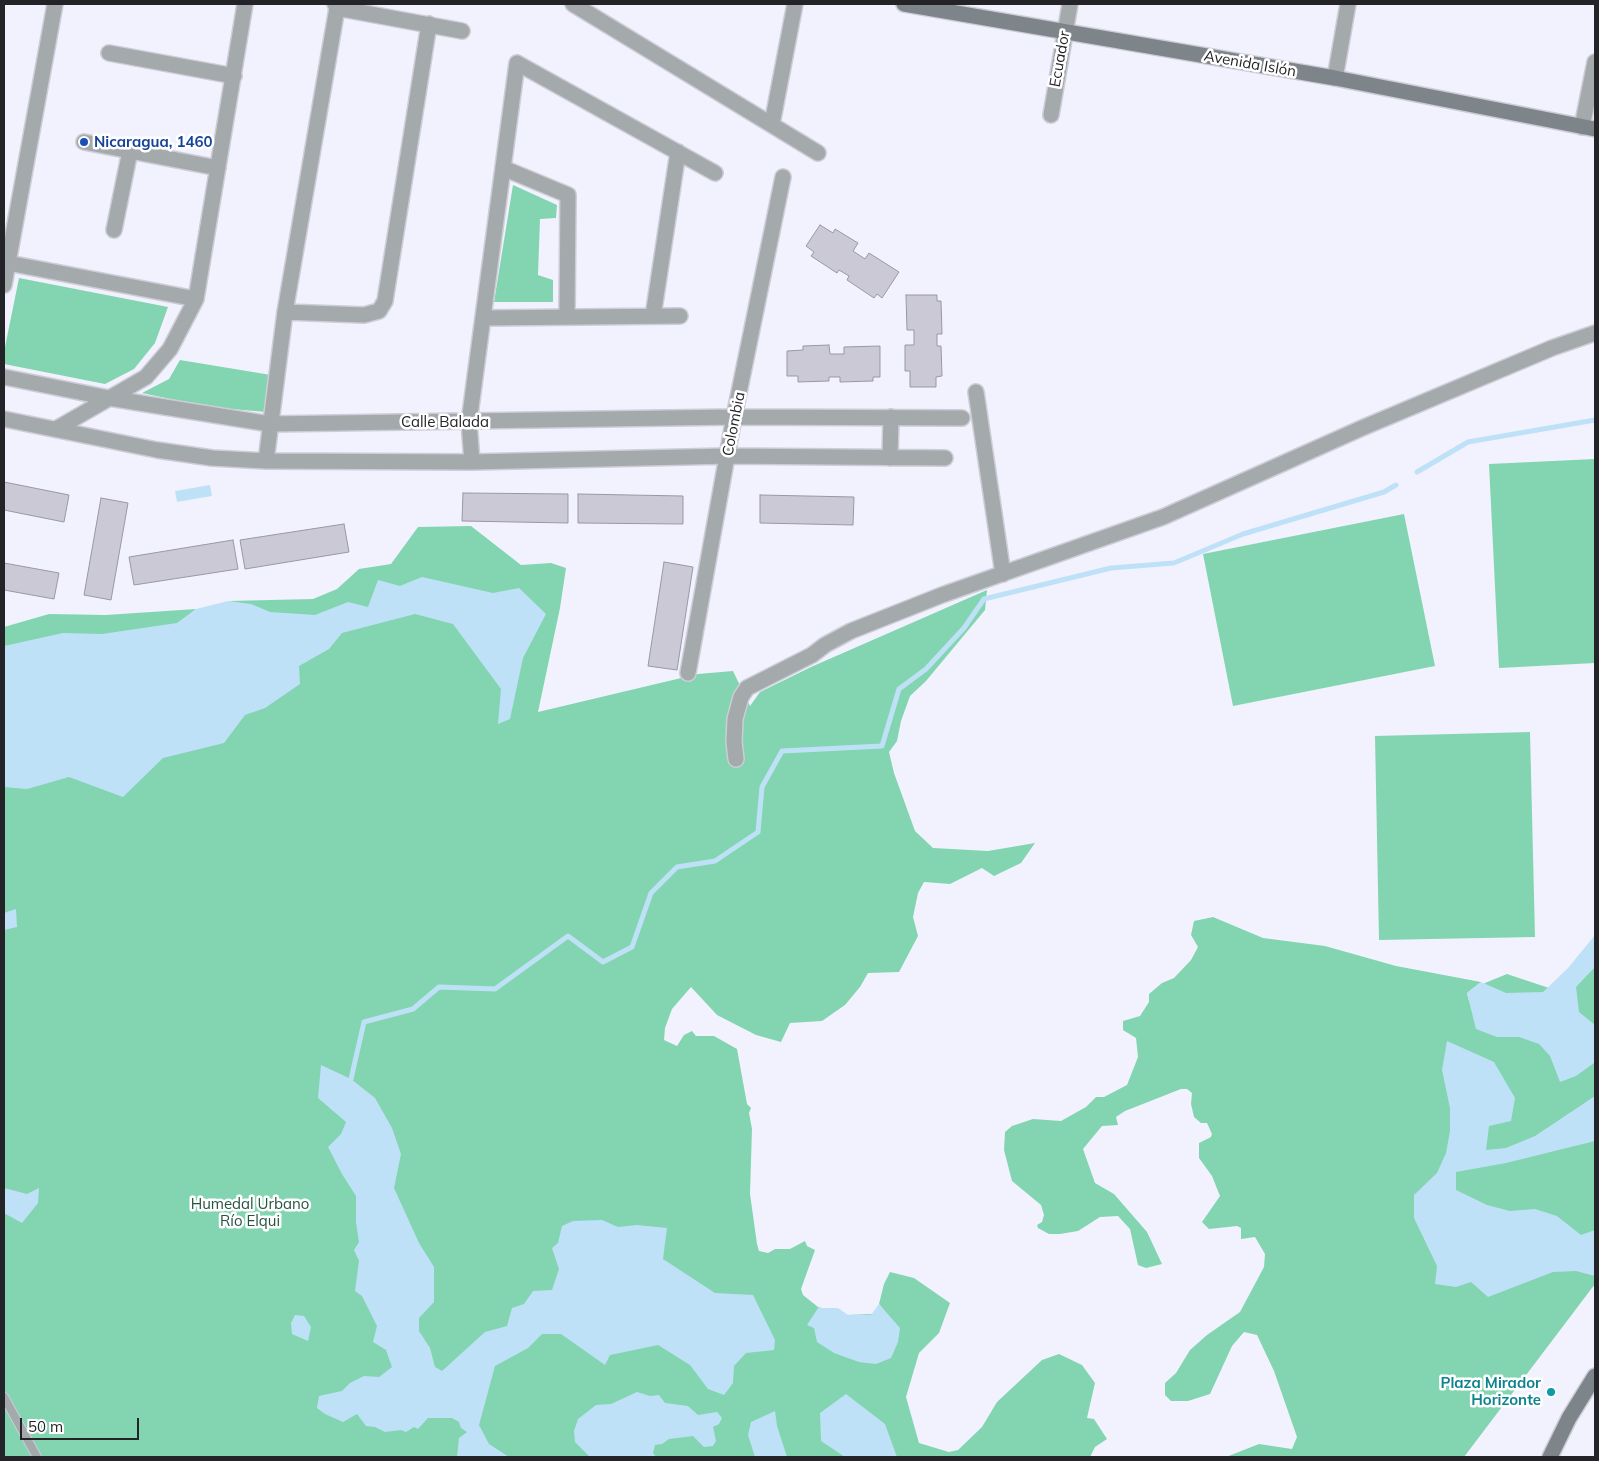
<!DOCTYPE html>
<html>
<head>
<meta charset="utf-8">
<style>
	body { margin:0 }
	#map { position:relative; width:1599px; height:1461px; overflow:hidden; background:#f2f2fe; font-family:Mulish,sans-serif }
	canvas { display:block }
	.frame { position:absolute; inset:0; border:5px solid #242328; pointer-events:none }
	.scale { position:absolute; left:20px; top:1418px; width:119px; height:22px; box-sizing:border-box; border:2px solid #242328; border-top:0; padding-left:6px; font-size:15px; line-height:18px; white-space:nowrap; color:#242328; -webkit-text-stroke:4px #fff; paint-order:stroke }
</style>
</head>
<body>
<div id="map">
<canvas width="1599" height="1461"></canvas>
<div class="frame"></div>
<div class="scale">50 m</div>
</div>
<script>
const context = document.querySelector('canvas').getContext('2d');
context.lineJoin = 'round';
function paint(path, color) {
  context.fillStyle = color;
  context.fill(path, 'evenodd');
}
function toPath(rows) {
  const path = new Path2D();
  for (const r of rows) {
    path.moveTo(r[0], r[1]);
    for (let i = 2; i < r.length; i += 2) path.lineTo(r[i], r[i + 1]);
  }
  return path;
}
function trace(path, color, width, dash) {
  context.strokeStyle = color;
  context.lineWidth = width;
  context.lineCap = dash ? 'butt' : 'round';
  context.setLineDash(dash || []);
  context.stroke(path);
}
function write(font, color, halo, rows, align = 'center') {
  context.font = font + ' Mulish,sans-serif';
  context.lineWidth = 5;
  context.setLineDash([]);
  context.textBaseline = 'middle';
  context.strokeStyle = halo;
  context.fillStyle = color;
  for (const [text, x, y, turn = 0] of rows) {
    context.save();
    context.translate(x, y);
    context.rotate((+turn || 0) * Math.PI / 180);
    context.textAlign = isNaN(turn) ? turn : align;
    if (halo) context.strokeText(text, 0, 0);
    context.fillText(text, 0, 0);
    context.restore();
  }
}
const green = toPath([
	[513,185,557,205,556,218,540,219,538,275,553,280,553,302,494,302],
	[19,278,168,307,155,343,134,369,105,384,4,364,4,352],
	[180,360,271,375,266,412,208,407,142,393,169,379],
	[1595,459,1595,663,1499,668,1489,464],
	[1404,514,1435,666,1233,706,1203,554],
	[471,526,521,565,551,563,566,568,560,608,538,712,698,674,733,671,750,706,760,692,811,667,987,590,985,610,926,681,910,696,901,721,897,741,889,752,894,773,915,831,933,848,988,851,1035,843,1021,863,994,876,982,868,950,884,924,882,918,893,913,917,918,936,899,972,868,973,860,987,845,1005,822,1021,790,1023,781,1042,756,1035,717,1015,691,987,672,1009,665,1028,664,1040,677,1046,684,1035,692,1031,696,1036,714,1036,737,1049,747,1104,751,1108,749,1113,752,1129,750,1194,757,1244,759,1251,768,1253,775,1249,790,1249,805,1241,807,1246,815,1250,801,1289,803,1295,818,1307,845,1315,874,1314,882,1308,879,1304,884,1284,890,1272,914,1278,950,1303,939,1333,919,1353,906,1397,919,1443,949,1452,958,1450,982,1427,997,1402,1042,1360,1059,1354,1082,1365,1095,1383,1087,1418,1094,1419,1107,1439,1095,1447,1090,1457,4,1457,4,627,49,614,106,615,196,609,191,613,260,608,228,601,313,599,337,589,359,569,391,564,418,527],
	[1530,732,1535,937,1379,940,1375,736],
	[1213,917,1263,938,1325,946,1396,966,1481,982,1467,993,1469,1001,1485,983,1507,974,1561,992,1595,963,1595,1284,1464,1457,1226,1457,1259,1444,1292,1449,1297,1437,1274,1371,1257,1335,1244,1332,1232,1346,1210,1394,1188,1401,1171,1401,1165,1395,1165,1383,1176,1373,1190,1350,1207,1335,1240,1312,1264,1267,1265,1254,1255,1237,1241,1239,1241,1228,1237,1226,1209,1229,1202,1222,1220,1196,1212,1176,1199,1158,1199,1143,1211,1137,1212,1134,1207,1123,1201,1123,1194,1117,1191,1104,1192,1093,1187,1089,1181,1089,1125,1111,1116,1117,1118,1125,1102,1126,1083,1149,1095,1183,1114,1194,1147,1232,1162,1264,1146,1268,1138,1265,1130,1229,1118,1216,1100,1217,1078,1231,1060,1234,1049,1234,1038,1228,1037,1225,1042,1222,1044,1215,1041,1205,1012,1181,1004,1150,1005,1132,1012,1126,1033,1119,1061,1121,1086,1107,1096,1097,1104,1097,1127,1085,1138,1057,1136,1038,1123,1030,1123,1021,1140,1016,1149,1002,1149,994,1162,983,1174,978,1191,960,1198,947,1191,935,1194,921]
]);
const water = toPath([
	[210,485,212,496,177,502,175,491],
	[422,577,493,593,519,588,546,614,523,658,510,719,498,724,501,689,453,624,415,614,342,633,329,649,299,666,300,684,265,708,245,715,224,743,163,758,123,797,69,777,27,789,4,787,4,646,63,633,102,634,177,623,196,609,228,601,251,604,270,612,315,615,348,602,368,607,378,580,400,586],
	[16,909,17,927,4,930,4,913],
	[1595,935,1595,967,1576,987,1579,1012,1595,1025,1594,1063,1576,1076,1560,1082,1550,1056,1539,1044,1519,1037,1497,1037,1476,1029,1467,993,1481,982,1506,993,1543,992,1568,968],
	[1447,1041,1494,1062,1515,1098,1511,1121,1489,1126,1486,1150,1506,1148,1535,1136,1595,1096,1595,1141,1506,1163,1456,1172,1456,1190,1487,1205,1510,1211,1535,1209,1557,1216,1581,1235,1595,1230,1595,1276,1576,1271,1553,1272,1488,1297,1471,1282,1456,1287,1435,1284,1437,1266,1414,1218,1414,1195,1437,1173,1446,1153,1450,1131,1450,1108,1442,1070],
	[321,1065,351,1079,375,1098,392,1128,401,1154,394,1188,419,1243,434,1267,434,1302,419,1318,419,1331,430,1348,435,1367,442,1371,485,1332,507,1326,512,1308,524,1304,533,1291,552,1290,559,1269,552,1248,558,1243,562,1226,573,1221,602,1220,618,1227,637,1225,667,1228,663,1259,715,1293,753,1295,775,1340,774,1350,746,1353,734,1366,733,1383,724,1395,708,1389,690,1365,658,1345,610,1355,605,1365,561,1334,542,1334,528,1348,495,1366,479,1425,489,1444,509,1457,457,1457,459,1438,467,1432,461,1428,459,1422,452,1418,428,1418,418,1429,414,1427,406,1432,401,1430,385,1432,375,1427,366,1426,357,1414,343,1422,325,1414,317,1408,319,1396,342,1391,350,1383,364,1376,379,1377,392,1367,386,1350,373,1342,377,1326,362,1296,355,1291,359,1261,354,1250,359,1242,356,1222,356,1196,342,1174,328,1147,341,1134,346,1122,318,1098],
	[4,1188,27,1194,39,1188,38,1203,22,1223,4,1213],
	[879,1304,900,1328,898,1342,891,1358,876,1364,859,1362,834,1353,817,1342,814,1328,807,1325,818,1308,838,1308,848,1315,871,1315],
	[295,1315,304,1316,311,1327,308,1341,292,1334,291,1323],
	[637,1392,650,1396,659,1395,665,1403,688,1406,698,1415,717,1412,722,1418,719,1424,713,1427,716,1441,713,1446,704,1447,693,1436,669,1439,662,1444,655,1445,653,1453,656,1457,590,1457,575,1442,574,1431,578,1419,596,1405,611,1404],
	[846,1394,885,1424,897,1457,845,1457,821,1441,820,1413],
	[775,1411,777,1426,787,1457,755,1457,748,1435,751,1422]
]);
const stream = toPath([
	[1417,472,1468,442,1595,420],
	[351,1079,364,1022,413,1009,439,987,495,989,568,936,603,962,632,947,651,893,677,867,715,861,758,832,762,787,782,751,882,746,899,689,926,669,964,628,984,599,1111,568,1174,563,1243,534,1384,492,1396,485]
]);
const building = toPath([
	[820,225,833,233,835,229,858,243,853,251,865,259,869,253,899,272,882,298,877,294,874,298,847,280,849,276,839,270,837,273,811,256,814,252,806,246,820,225],
	[906,295,937,295,937,301,941,301,942,334,937,334,937,346,941,346,942,376,936,377,936,387,910,387,910,371,905,371,905,345,914,345,914,330,907,330,906,295],
	[829,345,830,354,844,354,844,347,880,346,880,377,873,377,873,381,840,382,840,377,829,377,829,381,798,382,798,376,787,376,787,351,803,350,803,346,829,345],
	[4,482,69,495,64,522,4,510,4,482],
	[463,493,568,494,568,523,462,521,463,493],
	[578,494,683,496,683,524,578,523,578,494],
	[760,495,854,497,853,525,760,523,760,495],
	[101,498,128,503,111,600,84,595,101,498],
	[344,524,349,552,245,569,240,540,344,524],
	[233,540,238,569,134,585,129,557,233,540],
	[664,562,693,567,677,670,648,666,664,562],
	[4,563,59,573,54,599,4,590,4,563]
]);
const lane = toPath([
	[4,1397,37,1457]
]);
const street = toPath([
	[573,4,818,153],
	[337,8,462,31],
	[109,53,234,76],
	[1335,78,1348,4],
	[1051,115,1070,4],
	[772,124,795,4],
	[1582,127,1595,62],
	[84,142,218,168],
	[503,168,568,195,567,317],
	[114,230,130,151],
	[8,263,196,299],
	[4,285,55,4],
	[285,312,364,315,379,311,385,301,429,24],
	[653,316,678,152],
	[483,318,680,316],
	[4,377,109,398,270,424,734,417,962,418],
	[976,392,1003,574],
	[4,419,157,450,212,458,266,461,472,462,728,456,945,458],
	[56,429,146,377,170,349,196,299,245,4],
	[890,458,891,417],
	[266,461,285,312,337,8,335,4],
	[472,462,469,422,517,63,715,173],
	[688,673,734,417,783,177],
	[736,759,734,742,735,719,741,697,747,688,812,655,825,645,851,631,942,595,1163,517,1362,428,1552,348,1595,333]
]);
const secondary = toPath([
	[904,4,1335,78,1595,129],
	[1550,1457,1569,1418,1595,1376]
]);
const markers = [
	[84,142,5,"#1a4fb4"],
	[1551,1392,5,"#0f9aa8"]
];
const streetNames = [
	["Ecuador",1060,59,-80],
	["Avenida Islón",1250,64,10],
	["Calle Balada",445,422],
	["Colombia",734,424,-79]
];
const transitNames = [
	["Nicaragua, 1460",94,142]
];
const parkNames = [
	["Humedal Urbano",250,1204],
	["Río Elqui",250,1221]
];
const cultureNames = [
	["Plaza Mirador",1541,1383],
	["Horizonte",1541,1400]
];
paint(green, '#82d5b0');
paint(water, '#bfe1f7');
trace(stream, '#bfe1f7', 5);
paint(building, '#cbc9d5');
trace(building, '#9997a2', 1);
trace(lane, '#cdcdd7', 10);
trace(street, '#cdcdd7', 18);
trace(secondary, '#cdcdd7', 18);
trace(lane, '#a4a9ac', 8);
trace(street, '#a4a9ac', 15);
trace(secondary, '#7e858a', 15);
for (const [x, y, r, color] of markers) {
  const dot = new Path2D();
  dot.arc(x, y, r, 0, 2 * Math.PI);
  context.fillStyle = color;
  context.fill(dot);
  trace(dot, '#fff', 2);
}
write('15px', '#242328', '#fff', streetNames);
write('bold 15px', '#164399', '#fff', transitNames, 'left');
write('15px', '#275341', '#fff', parkNames);
write('bold 15px', '#0d838f', '#fff', cultureNames, 'right');
</script>
</body>
</html>
